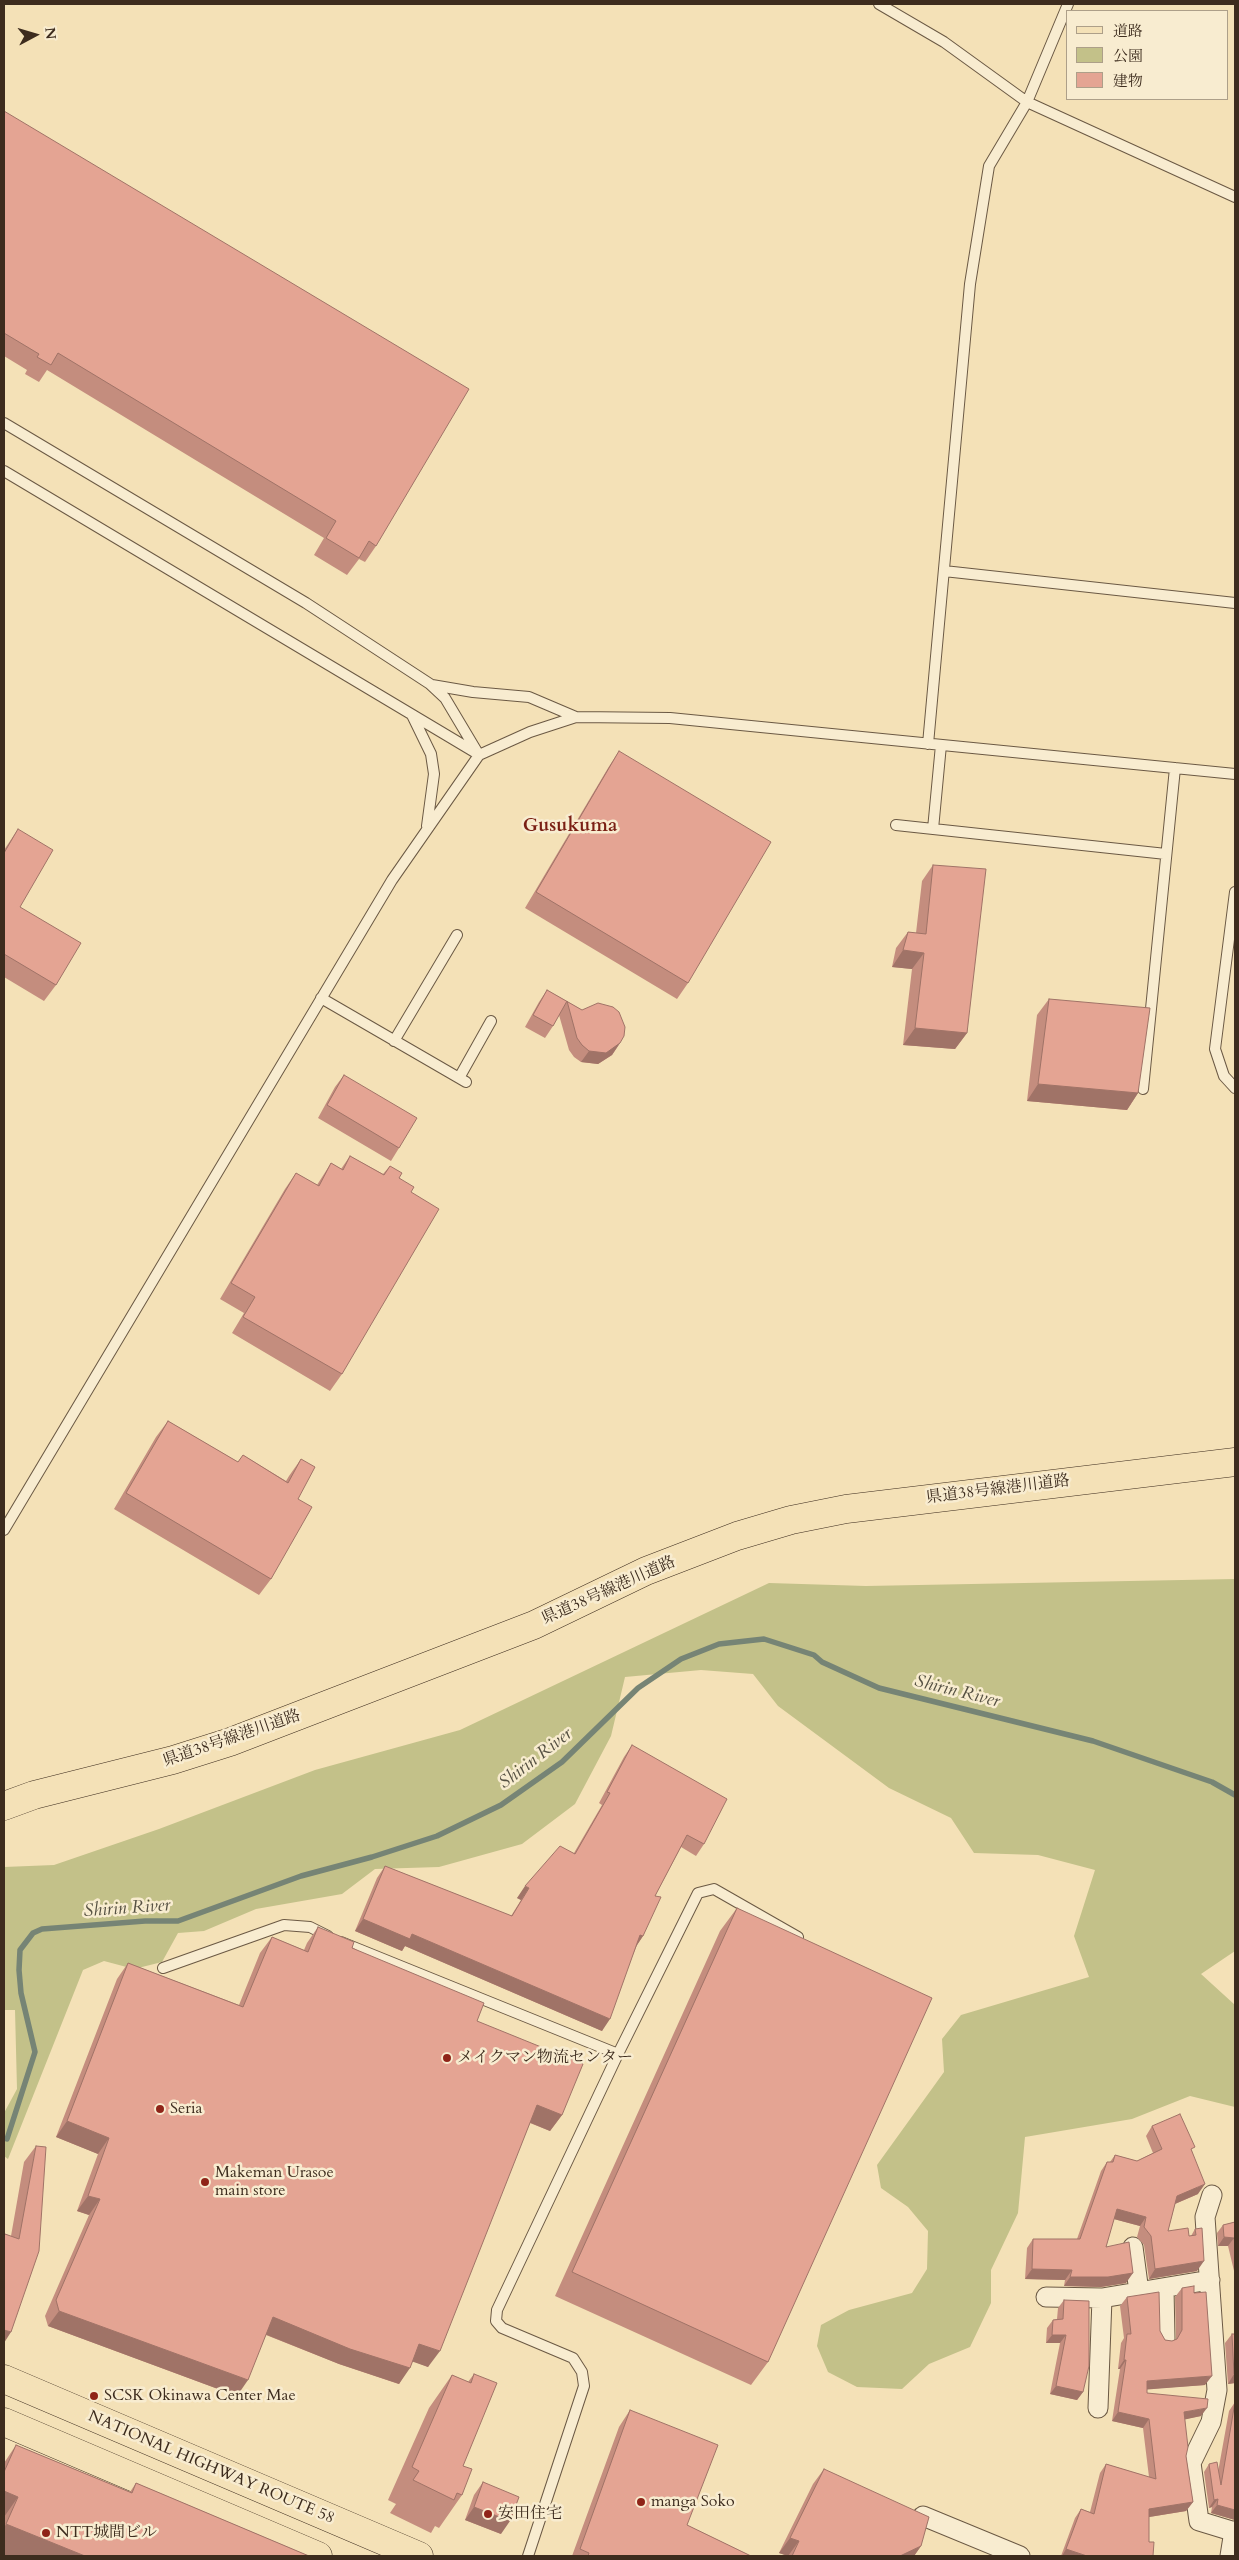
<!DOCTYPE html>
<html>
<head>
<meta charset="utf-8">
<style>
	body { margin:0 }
	#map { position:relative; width:1239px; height:2560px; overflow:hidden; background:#f4e1b7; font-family:Cardo,"Noto Serif JP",serif }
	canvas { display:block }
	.frame { position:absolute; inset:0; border:5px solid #3d2c1e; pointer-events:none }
	.legend { position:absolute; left:1066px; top:10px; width:162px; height:90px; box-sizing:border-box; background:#f8ecd0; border:1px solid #ad9f89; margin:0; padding:6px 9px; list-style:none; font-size:15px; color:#3d2c1e }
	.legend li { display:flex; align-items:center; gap:10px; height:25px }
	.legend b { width:25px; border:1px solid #ad9f89 }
	.north { position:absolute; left:10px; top:10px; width:50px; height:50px; -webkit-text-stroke:4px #f8ecd0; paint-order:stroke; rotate:84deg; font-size:14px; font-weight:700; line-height:20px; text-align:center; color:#3d2c1e }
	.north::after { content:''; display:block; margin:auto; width:18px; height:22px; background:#3d2c1e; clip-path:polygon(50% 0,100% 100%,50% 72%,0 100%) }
</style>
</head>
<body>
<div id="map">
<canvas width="1239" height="2560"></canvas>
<div class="frame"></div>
<ul class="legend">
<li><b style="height:6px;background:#f4e1b7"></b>道路</li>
<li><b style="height:14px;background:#c3c189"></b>公園</li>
<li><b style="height:14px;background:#e4a493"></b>建物</li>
</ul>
<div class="north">N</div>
</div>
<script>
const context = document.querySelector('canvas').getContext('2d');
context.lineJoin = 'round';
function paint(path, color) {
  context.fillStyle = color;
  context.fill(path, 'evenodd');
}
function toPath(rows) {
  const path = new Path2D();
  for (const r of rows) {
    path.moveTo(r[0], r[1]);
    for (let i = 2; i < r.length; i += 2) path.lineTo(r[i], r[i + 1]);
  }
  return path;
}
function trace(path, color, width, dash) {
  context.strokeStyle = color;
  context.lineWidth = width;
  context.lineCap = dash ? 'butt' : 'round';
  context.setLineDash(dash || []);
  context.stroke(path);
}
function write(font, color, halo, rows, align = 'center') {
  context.font = font + ' Cardo,"Noto Serif JP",serif';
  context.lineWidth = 5;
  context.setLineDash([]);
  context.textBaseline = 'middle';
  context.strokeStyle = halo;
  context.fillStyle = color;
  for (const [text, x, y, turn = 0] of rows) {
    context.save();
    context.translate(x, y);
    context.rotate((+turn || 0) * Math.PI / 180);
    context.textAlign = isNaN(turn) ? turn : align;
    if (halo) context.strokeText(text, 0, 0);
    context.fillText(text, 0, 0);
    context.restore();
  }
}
const green = toPath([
	[1235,1579,1235,1951,1201,1974,1235,2005,1235,2107,1190,2096,1132,2119,1025,2137,1018,2213,991,2270,991,2303,970,2347,929,2364,902,2389,857,2387,828,2372,817,2346,821,2325,849,2310,912,2293,927,2269,928,2231,908,2207,881,2188,877,2165,944,2072,942,2039,961,2015,1089,1977,1074,1936,1095,1870,1038,1855,974,1853,951,1818,889,1788,778,1706,753,1674,701,1670,625,1677,611,1736,575,1804,522,1844,439,1867,375,1869,342,1894,256,1909,204,1931,178,1933,162,1962,134,1969,104,1961,83,1970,8,2159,4,2156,4,2113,17,2089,15,2010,4,2010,4,1867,54,1865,159,1829,315,1770,460,1730,769,1583,866,1586]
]);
const stream = toPath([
	[7,2139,35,2052,21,1993,19,1970,20,1950,33,1933,42,1929,145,1921,178,1921,301,1876,372,1857,437,1836,501,1805,562,1762,638,1688,681,1659,719,1644,764,1639,814,1655,822,1662,879,1688,1093,1741,1212,1782,1235,1795]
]);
const service = toPath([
	[879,4,944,42,1027,102,1235,197],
	[4,423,306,603,430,684,445,698,479,755],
	[4,471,478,754],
	[944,571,1235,603],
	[432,685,473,692,529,697,576,717],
	[412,715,431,754,434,774,427,826],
	[928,744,970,284,989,166,1027,102,1068,4],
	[896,825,1166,854],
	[933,829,941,745],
	[1235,892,1215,1049,1224,1076,1235,1088],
	[321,998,466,1082],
	[394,1041,457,935],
	[459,1078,491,1021],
	[1143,1089,1175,768],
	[4,1530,392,880,479,755,530,732,576,717,670,718,1235,774],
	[341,1942,618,2054],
	[163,1968,284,1925,310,1927,328,1936],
	[528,2556,584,2386,582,2372,573,2358,502,2328,496,2321,497,2310,618,2054,698,1893,714,1889,798,1937]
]);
const minor = toPath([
	[1212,2195,1205,2217,1217,2390,1211,2422,1191,2463,1199,2521,1235,2532],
	[1133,2247,1139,2292],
	[1164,2288,1165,2339],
	[1046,2297,1102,2298,1210,2280],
	[1098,2408,1102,2298],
	[923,2516,1020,2556],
	[1230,2556,1234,2531]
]);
const primary = toPath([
	[4,1806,34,1795,173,1760,230,1742,534,1625,646,1571,737,1536,791,1520,846,1509,1235,1462]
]);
const trunk = toPath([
	[4,2379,419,2556],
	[4,2422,318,2556]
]);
const wall = toPath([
	[4,111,376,546,365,562,359,559,347,575,314,555,324,538,47,370,39,382,25,374,27,370,4,356],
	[619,751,688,983,677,999,525,908,608,768],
	[18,829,20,907,56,985,44,1001,4,977,4,850],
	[933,865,967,1033,955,1049,903,1045,912,969,892,967,896,948,908,932,916,933,922,881],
	[547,990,582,1010,620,1043,612,1055,598,1064,581,1062,574,1057,569,1050,559,1015,553,1026,545,1038,525,1027,539,1002],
	[1049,999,1138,1093,1127,1110,1027,1101,1037,1015],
	[344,1075,399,1148,391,1161,318,1118,335,1087],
	[350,1156,383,1174,390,1166,411,1192,342,1374,330,1391,232,1333,244,1313,220,1299,285,1189,296,1173,317,1185,331,1163,341,1169],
	[168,1421,238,1462,243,1455,286,1481,289,1476,301,1459,271,1579,259,1595,114,1509,156,1437],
	[632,1745,704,1844,696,1856,681,1847,655,1896,643,1936,637,1945,602,2031,405,1946,402,1951,355,1931,377,1878,385,1866,511,1916,521,1900,517,1898,574,1853,602,1805,599,1803,624,1757],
	[737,1908,768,2362,751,2385,555,2296,720,1931],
	[318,1927,477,2021,562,2115,550,2131,530,2123,428,2367,413,2361,399,2384,339,2364,266,2335,237,2396,48,2326,45,2316,89,2215,77,2211,98,2154,56,2137,117,1979,128,1963,239,2005,260,1953,272,1937,304,1950,307,1943],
	[1152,2126,1192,2151,1198,2194,1175,2204,1168,2231,1189,2236,1191,2236,1195,2229,1197,2271,1149,2279,1144,2245,1137,2237,1140,2226,1114,2219,1106,2247,1126,2283,1101,2287,1064,2286,1065,2280,1025,2279,1027,2248,1033,2239,1077,2239,1101,2171,1107,2162,1110,2162,1115,2155,1137,2161,1153,2153,1146,2136],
	[36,2146,4,2343,4,2236,5,2234,11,2236,24,2162],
	[1235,2222,1235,2275,1228,2246,1218,2246,1217,2233,1223,2225],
	[1182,2288,1205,2385,1147,2389,1147,2393,1201,2416,1185,2419,1186,2456,1193,2502,1186,2511,1149,2517,1149,2542,1153,2556,1061,2556,1075,2518,1081,2509,1090,2512,1100,2473,1106,2464,1149,2477,1143,2428,1112,2421,1120,2369,1118,2369,1121,2343,1124,2338,1120,2306,1127,2297,1160,2331,1165,2340,1172,2341,1176,2339,1175,2297],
	[1064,2300,1083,2392,1077,2400,1050,2394,1060,2343,1046,2343,1047,2328,1053,2320,1057,2319,1058,2308],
	[1232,2334,1235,2383,1228,2384,1225,2343],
	[474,2374,463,2466,462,2495,439,2528,435,2526,431,2533,390,2513,396,2504,388,2500,429,2408,452,2375,468,2382],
	[1235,2402,1235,2520,1211,2513,1212,2507,1209,2508,1204,2472,1209,2464,1218,2472,1229,2411],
	[630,2410,687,2525,751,2556,572,2556,619,2427],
	[16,2445,130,2492,136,2483,309,2556,6,2556,4,2555,4,2463],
	[824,2469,921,2546,914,2556,788,2556,779,2553,813,2484],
	[483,2482,501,2534,465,2520,474,2495]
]);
const shadedWall = toPath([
	[903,950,924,953,912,969,892,967],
	[915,1028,967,1033,955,1049,903,1045],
	[620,1043,612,1055,598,1064,581,1062,589,1051],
	[1038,1084,1138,1093,1127,1110,1027,1101],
	[525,1886,529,1888,521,1900,517,1898],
	[363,1919,412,1934,610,2019,602,2031,405,1946,402,1951,355,1931],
	[640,1935,643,1936,635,1948],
	[537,2105,562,2115,550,2131,526,2121],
	[67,2121,109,2138,98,2154,56,2137],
	[1205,2184,1198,2194,1170,2206,1177,2196],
	[88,2196,100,2199,89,2215,77,2211],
	[1117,2209,1146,2217,1140,2226,1110,2218],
	[1224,2237,1234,2238,1228,2246,1218,2246],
	[1204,2261,1197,2271,1149,2279,1155,2269],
	[1032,2269,1072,2270,1065,2280,1025,2279],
	[1133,2273,1126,2283,1101,2287,1064,2286,1070,2277],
	[59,2311,248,2380,237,2396,48,2326],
	[273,2317,410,2368,399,2384,339,2364,262,2333],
	[4,2330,11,2332,4,2343],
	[1052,2335,1066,2335,1060,2343,1046,2343],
	[419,2344,440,2351,428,2367,408,2360],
	[1124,2360,1126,2360,1120,2369,1118,2369],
	[1234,2374,1235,2374,1235,2383,1228,2384],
	[1212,2376,1205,2385,1141,2390,1147,2381],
	[1056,2386,1083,2392,1077,2400,1050,2394],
	[1207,2408,1201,2416,1178,2421,1184,2412],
	[1118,2412,1149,2419,1143,2428,1112,2421],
	[4,2491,18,2497,4,2517],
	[1218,2499,1212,2507,1209,2508,1214,2500],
	[1193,2502,1186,2511,1143,2518,1149,2509],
	[1217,2505,1235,2510,1235,2520,1211,2513],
	[474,2507,510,2521,501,2534,465,2520],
	[6,2524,85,2556,6,2556,4,2555,4,2528],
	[790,2538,799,2541,788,2556,779,2553],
	[921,2546,914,2556,900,2556,901,2555],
	[1066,2549,1087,2556,1062,2556]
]);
const building = toPath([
	[4,111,469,389,376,546,369,541,359,558,326,538,336,521,58,353,51,365,37,357,39,354,4,333,4,111],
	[619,751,771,842,688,983,536,892,619,751],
	[18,829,53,850,20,907,81,943,56,985,4,954,4,853,18,829],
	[933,865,986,869,967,1033,915,1028,924,953,903,950,908,932,926,934,933,865],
	[547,990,582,1010,598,1003,613,1007,619,1012,625,1027,624,1036,620,1043,606,1053,589,1051,582,1045,577,1038,567,1001,553,1026,533,1015,547,990],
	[1049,999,1150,1008,1138,1093,1038,1084,1049,999],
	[344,1075,417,1118,399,1148,327,1105,344,1075],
	[350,1156,384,1175,390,1166,402,1173,399,1178,414,1187,411,1192,439,1209,342,1374,243,1317,255,1297,231,1283,296,1173,319,1186,331,1163,343,1170,350,1156],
	[168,1421,238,1462,243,1455,288,1483,301,1459,315,1467,298,1499,312,1507,271,1579,126,1493,168,1421],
	[632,1745,727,1799,704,1844,687,1835,655,1896,661,1897,643,1936,640,1935,610,2019,412,1934,410,1939,363,1919,385,1866,512,1916,529,1888,525,1886,560,1846,575,1854,610,1793,607,1792,632,1745],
	[737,1908,932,1998,768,2362,572,2272,737,1908],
	[318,1927,354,1942,352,1948,484,2003,477,2021,583,2064,562,2115,537,2105,440,2351,419,2344,410,2368,350,2349,273,2317,248,2380,59,2311,56,2300,100,2199,88,2196,109,2138,67,2121,128,1963,243,2007,272,1937,308,1952,318,1927],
	[1180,2114,1195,2147,1191,2149,1205,2184,1177,2196,1168,2231,1188,2228,1189,2236,1196,2235,1195,2229,1202,2228,1204,2261,1155,2269,1151,2236,1144,2227,1146,2217,1117,2209,1106,2247,1129,2242,1133,2273,1108,2277,1070,2277,1072,2270,1032,2269,1033,2239,1080,2239,1107,2162,1113,2162,1115,2155,1137,2161,1162,2149,1152,2126,1180,2114],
	[36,2146,46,2147,39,2251,11,2332,4,2330,4,2237,5,2234,19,2239,36,2146],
	[1235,2222,1235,2244,1234,2238,1224,2237,1223,2225,1235,2222],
	[1194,2286,1194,2293,1206,2292,1212,2376,1147,2381,1147,2393,1208,2399,1207,2408,1184,2412,1188,2447,1186,2456,1193,2502,1149,2509,1149,2542,1154,2542,1153,2556,1087,2556,1066,2549,1081,2509,1094,2514,1106,2464,1156,2479,1149,2419,1118,2412,1126,2360,1124,2360,1127,2334,1131,2334,1127,2297,1159,2292,1160,2331,1165,2340,1172,2341,1177,2339,1182,2330,1182,2288,1194,2286],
	[1064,2300,1089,2301,1089,2366,1083,2392,1056,2386,1066,2335,1052,2335,1053,2320,1063,2319,1064,2300],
	[1232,2334,1235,2334,1235,2374,1234,2374,1232,2334],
	[474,2374,497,2383,463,2466,472,2469,462,2495,457,2493,454,2500,413,2480,419,2471,412,2467,452,2375,471,2383,474,2374],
	[1235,2402,1235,2510,1217,2505,1218,2499,1214,2500,1209,2464,1217,2462,1221,2485,1235,2402],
	[630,2410,718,2445,687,2525,751,2556,588,2556,589,2553,580,2549,630,2410],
	[16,2445,132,2493,136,2483,309,2556,85,2556,6,2524,18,2497,4,2491,4,2472,16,2445],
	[824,2469,929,2517,921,2546,900,2556,792,2556,799,2541,790,2538,824,2469],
	[483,2482,519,2497,510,2521,474,2507,483,2482]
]);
const markers = [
	[447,2058,5,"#8f2418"],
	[160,2109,5,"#8f2418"],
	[205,2182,5,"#8f2418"],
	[94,2396,5,"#8f2418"],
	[641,2502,5,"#8f2418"],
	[488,2514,5,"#8f2418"],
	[46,2533,5,"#8f2418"]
];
const streetNames = [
	["県道38号線港川道路",998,1490,-7],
	["県道38号線港川道路",609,1591,-24],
	["県道38号線港川道路",232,1739,-19],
	["NATIONAL HIGHWAY ROUTE 58",211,2468,23]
];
const poiNames = [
	["メイクマン物流センター",457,2058],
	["Seria",170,2109],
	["Makeman Urasoe",215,2173],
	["main store",215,2191],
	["SCSK Okinawa Center Mae",104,2396],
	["manga Soko",651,2502],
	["安田住宅",498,2514],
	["NTT城間ビル",56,2533]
];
const waterNames = [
	["Shirin River",957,1692,14],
	["Shirin River",536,1759,-38],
	["Shirin River",127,1909,-4]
];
const quarterNames = [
	["Gusukuma",570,827]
];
paint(green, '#c3c189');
trace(stream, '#768475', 5.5);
trace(service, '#6b5944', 12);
trace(minor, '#6b5944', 21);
trace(primary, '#3d2c1e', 29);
trace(trunk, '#3d2c1e', 29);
trace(service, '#f8ecd0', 10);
trace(minor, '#f8ecd0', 19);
trace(primary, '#f4e1b7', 28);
trace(trunk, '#f4e1b7', 28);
paint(wall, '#c48d7e');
paint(shadedWall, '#a07367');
paint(building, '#e4a493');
trace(building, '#a07367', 1);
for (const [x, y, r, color] of markers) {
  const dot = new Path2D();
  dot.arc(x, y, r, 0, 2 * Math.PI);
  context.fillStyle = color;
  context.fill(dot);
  trace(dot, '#f8ecd0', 2);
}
write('16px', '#3d2c1e', '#f8ecd0', streetNames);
write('16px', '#3d2c1e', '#f8ecd0', poiNames, 'left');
write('italic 18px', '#555042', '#f8ecd0', waterNames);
write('bold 19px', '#7a1f14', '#f8ecd0', quarterNames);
</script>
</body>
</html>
